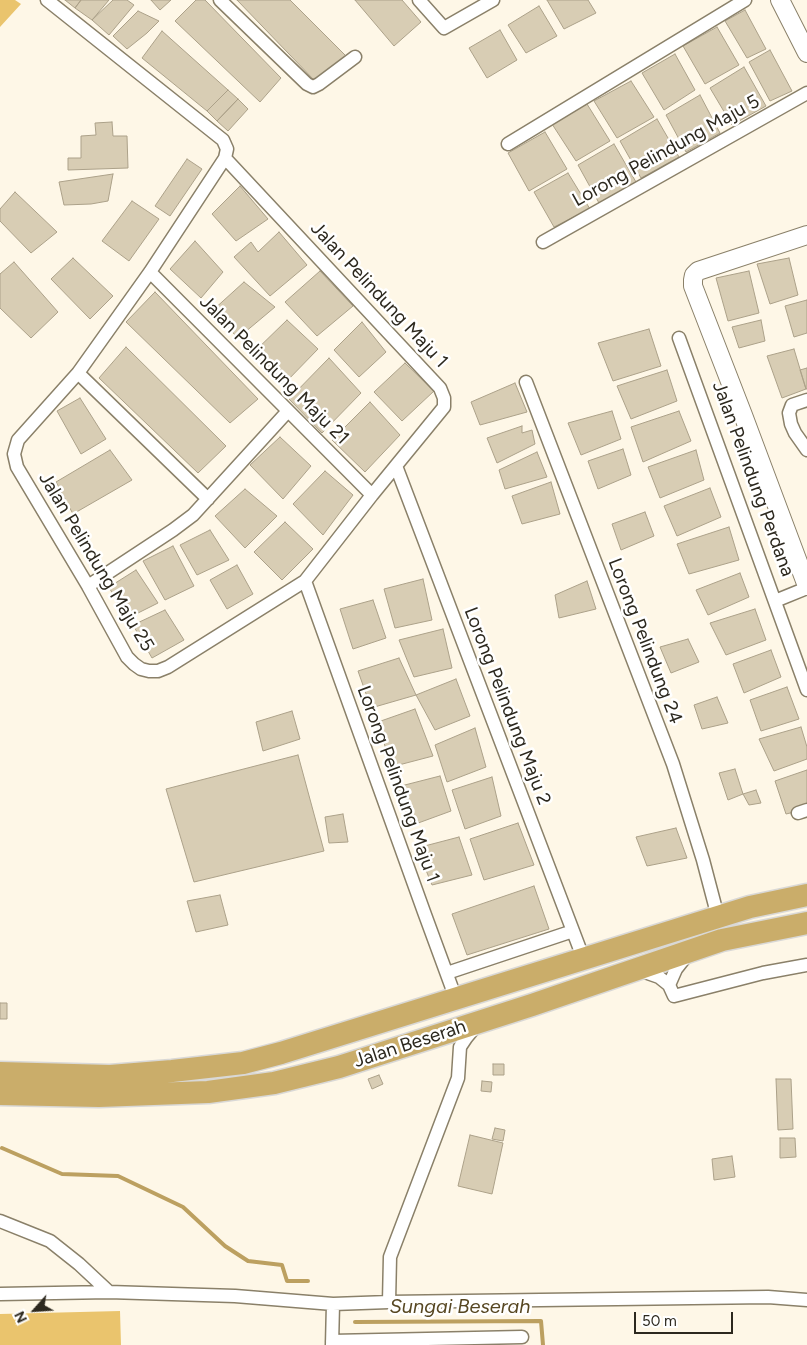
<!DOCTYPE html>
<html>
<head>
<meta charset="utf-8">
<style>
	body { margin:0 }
	#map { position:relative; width:807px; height:1345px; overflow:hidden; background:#fef7e7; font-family:Figtree,sans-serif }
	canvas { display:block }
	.north { position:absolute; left:10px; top:1285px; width:50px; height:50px; -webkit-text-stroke:4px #fff; paint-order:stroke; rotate:244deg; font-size:14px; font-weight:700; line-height:20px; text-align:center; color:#2c281e }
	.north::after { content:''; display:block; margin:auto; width:18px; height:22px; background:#2c281e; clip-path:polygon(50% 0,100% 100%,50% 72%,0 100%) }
	.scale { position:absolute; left:634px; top:1312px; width:99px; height:22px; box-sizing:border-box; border:2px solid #2c281e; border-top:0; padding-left:6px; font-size:15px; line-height:18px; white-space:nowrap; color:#2c281e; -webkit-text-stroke:4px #fff; paint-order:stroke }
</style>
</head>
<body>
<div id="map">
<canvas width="807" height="1345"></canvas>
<div class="north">N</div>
<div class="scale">50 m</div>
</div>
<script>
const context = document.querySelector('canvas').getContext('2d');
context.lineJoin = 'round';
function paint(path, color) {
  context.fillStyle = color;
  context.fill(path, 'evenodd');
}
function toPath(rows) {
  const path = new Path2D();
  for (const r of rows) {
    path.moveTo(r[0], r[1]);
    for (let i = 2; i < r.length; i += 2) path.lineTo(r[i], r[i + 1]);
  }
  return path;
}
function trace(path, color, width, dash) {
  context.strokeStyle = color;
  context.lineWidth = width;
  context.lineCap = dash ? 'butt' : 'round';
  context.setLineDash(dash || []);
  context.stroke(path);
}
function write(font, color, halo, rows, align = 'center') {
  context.font = font + ' Figtree,sans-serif';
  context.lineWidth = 5;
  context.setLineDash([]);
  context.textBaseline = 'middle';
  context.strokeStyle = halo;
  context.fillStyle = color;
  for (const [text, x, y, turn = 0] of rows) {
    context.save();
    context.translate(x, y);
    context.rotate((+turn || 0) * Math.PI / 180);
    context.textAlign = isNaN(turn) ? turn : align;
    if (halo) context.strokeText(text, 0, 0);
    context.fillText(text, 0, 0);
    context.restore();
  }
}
const forest = toPath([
	[0,0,15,0,21,4,0,27],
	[120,1311,121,1345,0,1345,0,1314]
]);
const stream = toPath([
	[2,1148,62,1174,118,1176,183,1207,225,1246,248,1261,282,1265,287,1281,308,1281],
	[355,1322,541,1321,543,1345]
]);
const building = toPath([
	[65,0,81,0,75,8,65,0],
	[81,0,109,0,92,20,75,8,81,0],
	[113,0,127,0,134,5,109,35,92,20,113,0],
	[151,0,171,0,160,10,151,0],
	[196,0,205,0,281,78,260,102,175,21,196,0],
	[237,0,290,0,347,57,314,80,237,0],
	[355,0,402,0,421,22,394,46,355,0],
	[547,0,588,0,596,13,564,29,547,0],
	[539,6,557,36,526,53,508,25,539,6],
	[745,10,766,49,747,58,725,21,745,10],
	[138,11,159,21,147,33,127,49,113,36,138,11],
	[717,27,739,65,705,84,683,46,717,27],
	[500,30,517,60,487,78,469,48,500,30],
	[162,31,228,90,207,111,142,58,162,31],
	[770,50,792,91,770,101,749,62,770,50],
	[675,54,695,90,664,110,642,73,675,54],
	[744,67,766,106,732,125,710,88,744,67],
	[631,81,654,117,617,138,594,101,631,81],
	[228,90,238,99,217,121,207,111,228,90],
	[700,95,720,133,686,152,666,115,700,95],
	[238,99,248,109,228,131,217,121,238,99],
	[587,104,610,141,576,161,552,124,587,104],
	[657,119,679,157,641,178,620,141,657,119],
	[112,122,113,136,127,136,128,168,68,170,68,158,81,158,81,136,96,135,95,123,112,122],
	[545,132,567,169,529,191,508,153,545,132],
	[614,144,636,182,599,203,578,165,614,144],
	[187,159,202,169,170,216,155,206,187,159],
	[568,173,590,209,554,227,534,192,568,173],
	[113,174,108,201,91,204,64,205,59,182,113,174],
	[240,186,268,219,236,241,212,214,240,186],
	[15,192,57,232,31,253,0,221,0,209,15,192],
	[132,201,159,219,129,261,102,241,132,201],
	[279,232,307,265,270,296,234,257,251,242,258,252,279,232],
	[195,241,223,272,201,298,170,269,195,241],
	[73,258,113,296,90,319,51,279,73,258],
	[789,258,798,295,770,304,757,264,789,258],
	[14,262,58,312,31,338,0,308,0,274,14,262],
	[320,271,353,306,317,336,285,302,320,271],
	[749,271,759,313,728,321,716,278,749,271],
	[244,282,275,307,238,338,212,311,244,282],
	[155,292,258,399,230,423,126,322,155,292],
	[807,300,807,333,794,337,785,306,807,300],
	[287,320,318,349,283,385,252,354,287,320],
	[761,320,765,341,739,348,732,327,761,320],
	[362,322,386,352,359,377,334,350,362,322],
	[649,329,661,366,613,381,598,343,649,329],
	[126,347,226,446,198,473,99,378,126,347],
	[794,349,806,389,782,398,767,356,794,349],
	[329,358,361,393,322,433,289,399,329,358],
	[405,363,434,391,402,421,374,392,405,363],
	[807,368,807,389,806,389,800,370,807,368],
	[667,370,677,401,631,419,617,386,667,370],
	[515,383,527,412,480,425,471,402,515,383],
	[80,398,106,439,81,454,57,411,80,398],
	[370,402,400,435,365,472,332,440,370,402],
	[612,411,621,439,581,455,568,423,612,411],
	[679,411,691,441,643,462,631,427,679,411],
	[522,426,522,433,532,430,535,444,497,463,487,438,522,426],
	[280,437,311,466,283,499,250,465,280,437],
	[623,449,631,475,598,489,588,461,623,449],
	[110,450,132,480,73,514,56,482,110,450],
	[696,450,704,480,660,498,648,467,696,450],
	[537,452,547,477,505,489,499,470,537,452],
	[325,471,353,495,323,535,293,504,325,471],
	[551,482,560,514,522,524,512,496,551,482],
	[710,488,721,517,677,536,664,506,710,488],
	[245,489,277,516,245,548,215,516,245,489],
	[645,512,654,536,621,550,612,524,645,512],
	[285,522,313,549,282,580,254,552,285,522],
	[729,527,739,560,689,574,677,544,729,527],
	[210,530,229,560,197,575,180,545,210,530],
	[173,546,194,586,165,600,143,561,173,546],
	[237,565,253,594,227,609,210,580,237,565],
	[136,570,158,603,126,619,109,587,136,570],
	[740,573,749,597,708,615,696,590,740,573],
	[423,579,432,620,395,628,384,589,423,579],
	[587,581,596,609,559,618,555,595,587,581],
	[373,600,386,638,353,649,340,609,373,600],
	[755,609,766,640,726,655,710,623,755,609],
	[165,610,184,640,152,658,133,625,165,610],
	[443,629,452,668,414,677,399,640,443,629],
	[688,639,699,662,671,673,660,647,688,639],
	[771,650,781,677,744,693,733,664,771,650],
	[399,658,416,695,371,708,358,671,399,658],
	[456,679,470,716,435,730,416,695,456,679],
	[787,687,799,719,761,731,750,700,787,687],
	[717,697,728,723,702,729,694,705,717,697],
	[415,709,433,756,391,767,378,722,415,709],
	[292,711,300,739,263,751,256,722,292,711],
	[801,727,807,747,807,759,774,771,759,739,801,727],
	[475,728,486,767,447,782,435,745,475,728],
	[298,755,324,851,194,882,166,789,298,755],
	[735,769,743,794,728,800,719,773,735,769],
	[807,770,807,809,786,814,775,781,807,770],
	[440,776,451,811,410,826,397,787,440,776],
	[492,777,501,816,465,829,452,790,492,777],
	[756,790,761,803,749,805,743,794,756,790],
	[343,814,348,842,329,843,325,817,343,814],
	[518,823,534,865,484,880,470,839,518,823],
	[676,828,687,858,647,866,636,837,676,828],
	[459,837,472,875,432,885,417,848,459,837],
	[534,886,549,929,467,955,452,914,534,886],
	[220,895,228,925,196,932,187,901,220,895],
	[0,1003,7,1003,7,1019,0,1019,0,1003],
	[493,1064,504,1064,504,1075,493,1075,493,1064],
	[379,1075,383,1084,372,1089,368,1079,379,1075],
	[776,1079,791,1079,793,1129,778,1130,776,1079],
	[482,1081,492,1082,491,1092,481,1091,482,1081],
	[495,1128,505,1130,503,1141,492,1139,495,1128],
	[470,1135,503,1143,492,1194,458,1186,470,1135],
	[780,1138,795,1138,796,1157,780,1158,780,1138],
	[732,1156,735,1177,714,1180,712,1159,732,1156]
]);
const street = toPath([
	[47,0,223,140,227,149,225,158,150,272,78,373,18,440,14,454,17,467,88,586,127,657,134,664,141,669,149,671,158,671,168,667,305,581,372,495,444,407,444,398,440,388,225,158],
	[220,0,307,84,313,87,319,84,355,57],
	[419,0,444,28,493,0],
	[508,144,745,0],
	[543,242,807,93],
	[150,272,372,495],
	[679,338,807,690],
	[78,373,208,499],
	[526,382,673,764,703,860,718,917],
	[807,400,792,405,789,413,791,424,795,433,807,450],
	[396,466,584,960],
	[305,581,424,912,456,999],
	[88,586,173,530,193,515,288,411],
	[775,601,807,588],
	[798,813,807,810],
	[639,970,659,977,669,985,674,996,763,973,807,965],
	[447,973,573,931],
	[669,985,676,969,687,955],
	[0,1221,50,1241,79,1264,109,1292],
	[0,1294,109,1292,235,1296,333,1304,389,1302,768,1297,807,1300],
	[389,1302,390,1257,458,1078,460,1047,466,1038,476,1026],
	[332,1341,522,1337],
	[332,1345,333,1304]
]);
const secondary = toPath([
	[780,0,807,53],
	[807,235,698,271,694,275,693,280,693,286,743,415,807,586]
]);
const highway = toPath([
	[0,1073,110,1076,172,1071,243,1063,281,1053,750,907,807,895],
	[0,1094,99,1096,208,1092,274,1083,339,1067,532,1005,722,940,807,923]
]);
const streetNames = [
	["Lorong Pelindung Maju 5",666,151,-29],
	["Jalan Pelindung Maju 1",379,295,47],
	["Jalan Pelindung Maju 21",274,370,45],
	["Jalan Pelindung Perdana",753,479,70],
	["Jalan Pelindung Maju 25",96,562,59],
	["Lorong Pelindung 24",645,641,69],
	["Lorong Pelindung Maju 2",507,706,69],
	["Lorong Pelindung Maju 1",398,784,70],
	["Jalan Beserah",410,1044,-18]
];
const waterNames = [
	["Sungai Beserah",460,1307]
];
paint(forest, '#eac46d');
trace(stream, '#bca060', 4);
paint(building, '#d8cdb4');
trace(building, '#aca189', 1);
trace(street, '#8a8069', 15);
trace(secondary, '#8a8069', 20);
trace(highway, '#d9d8d6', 25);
trace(street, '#fff', 12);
trace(secondary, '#fff', 18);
trace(highway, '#caad6a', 22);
write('19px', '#2c281e', '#fff', streetNames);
write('italic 20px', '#574722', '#fff', waterNames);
</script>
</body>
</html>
